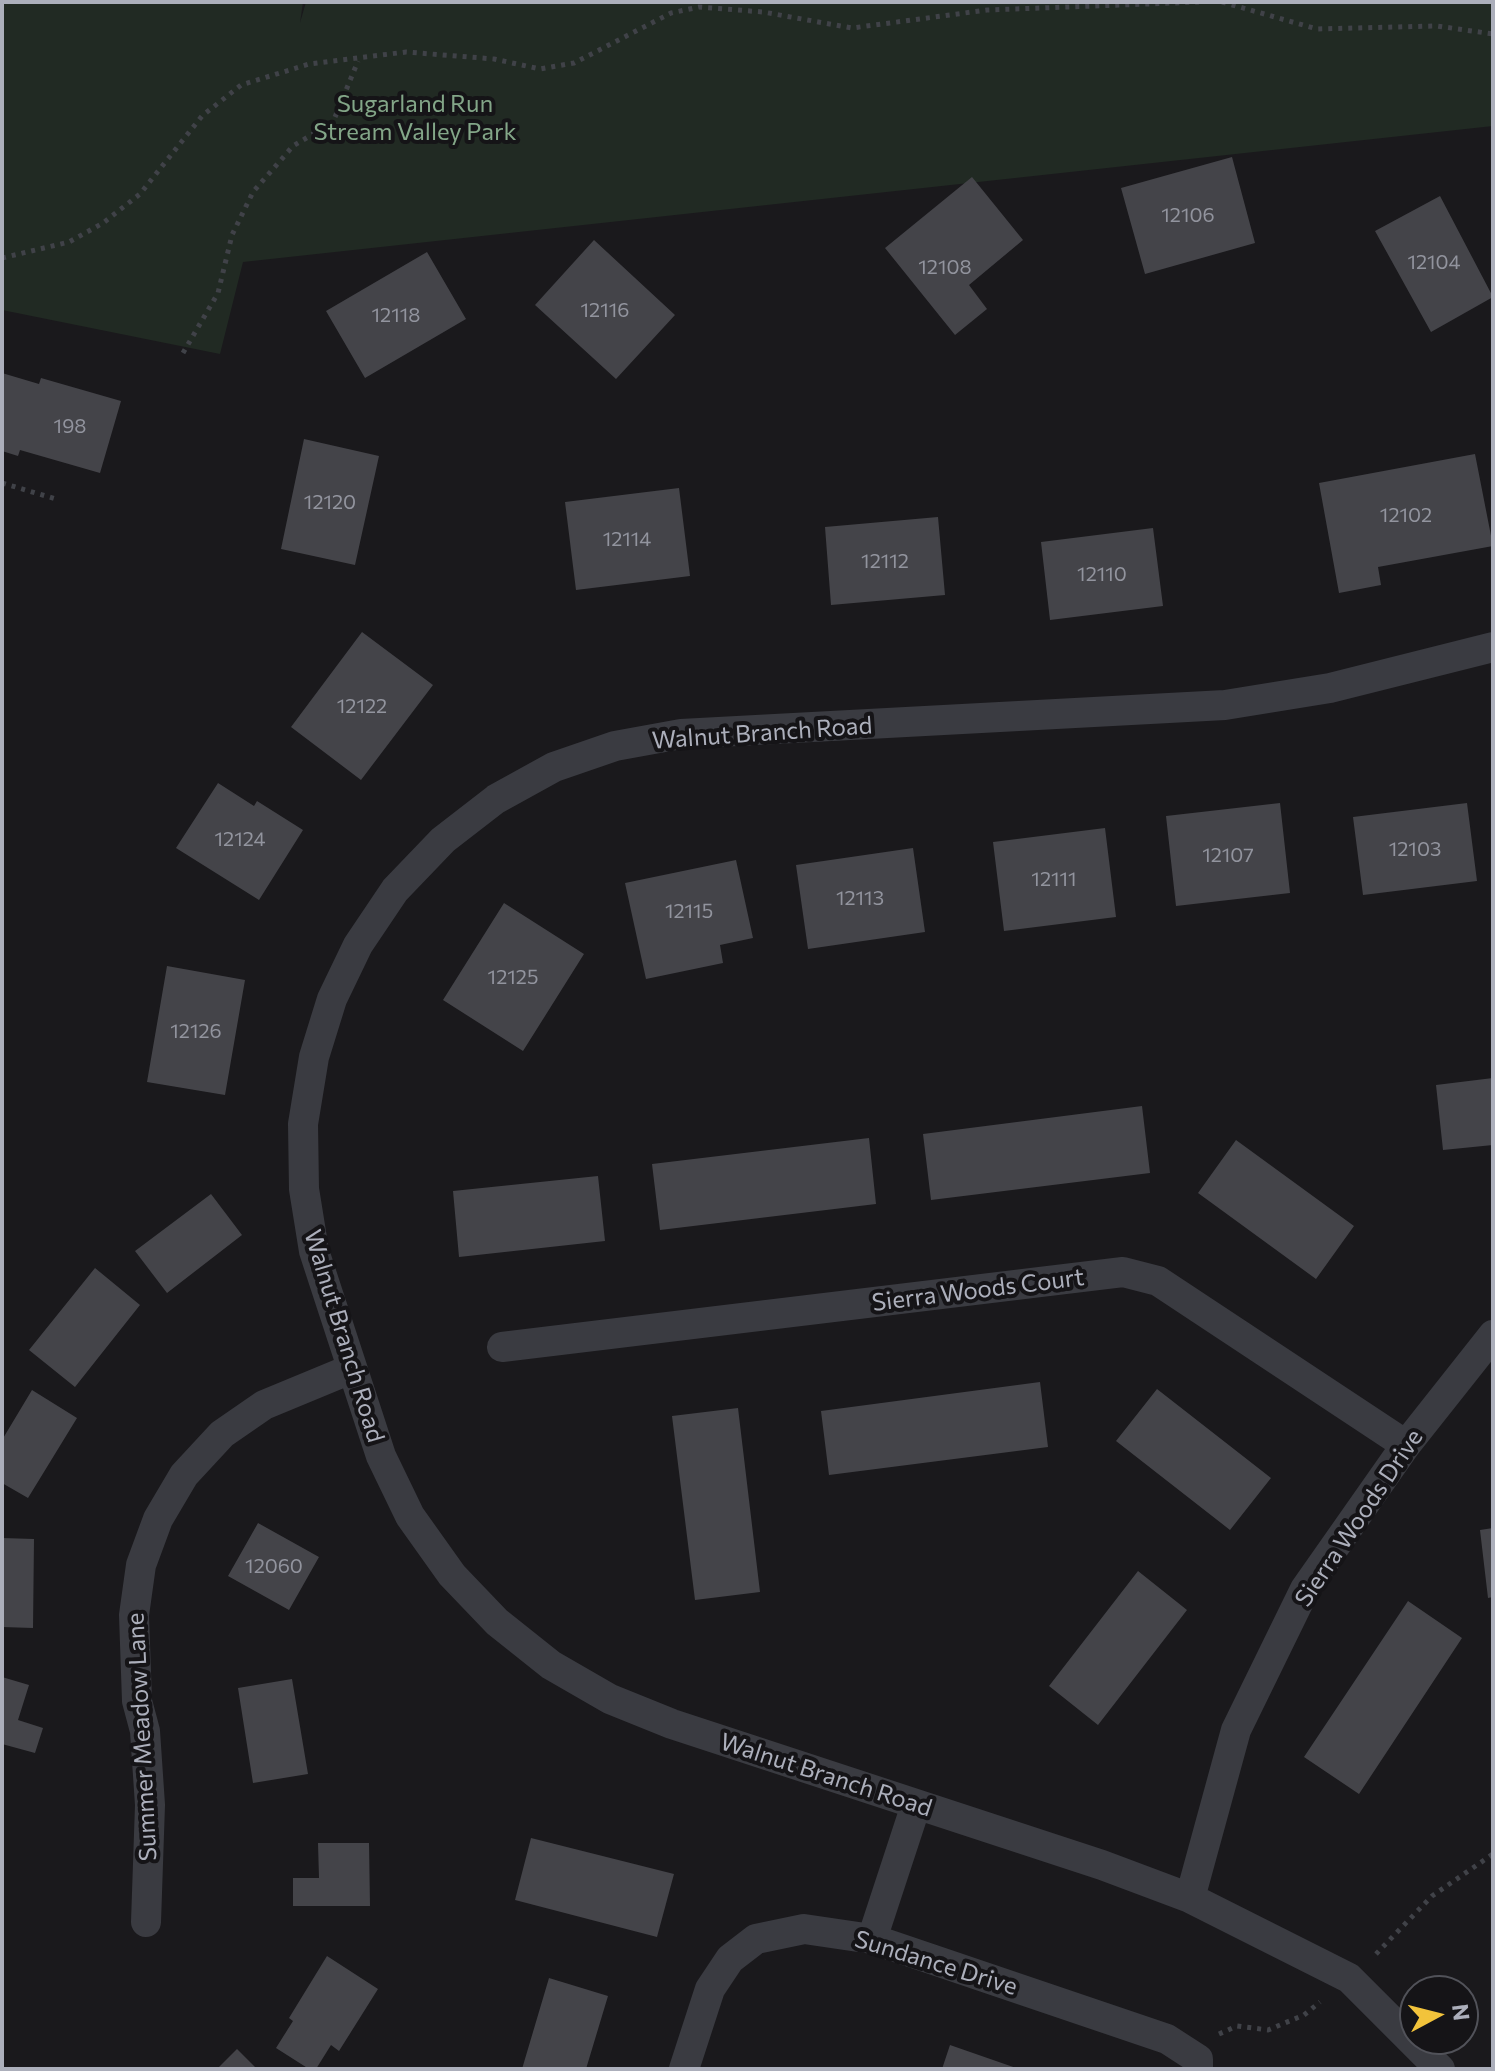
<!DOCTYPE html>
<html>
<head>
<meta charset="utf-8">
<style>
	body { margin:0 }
	#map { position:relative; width:1495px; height:2071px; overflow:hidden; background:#1a191c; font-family:Commissioner,sans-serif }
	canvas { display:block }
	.frame { position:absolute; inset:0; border:4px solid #acafbb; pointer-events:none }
	.north { position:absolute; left:1399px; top:1975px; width:80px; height:80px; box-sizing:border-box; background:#151417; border:2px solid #515259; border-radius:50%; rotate:83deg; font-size:22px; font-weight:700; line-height:32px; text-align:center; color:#acafbb }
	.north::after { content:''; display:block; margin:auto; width:28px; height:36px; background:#f2c33b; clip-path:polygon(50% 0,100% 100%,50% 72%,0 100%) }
</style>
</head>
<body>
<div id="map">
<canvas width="1495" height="2071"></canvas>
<div class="frame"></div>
<div class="north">N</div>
</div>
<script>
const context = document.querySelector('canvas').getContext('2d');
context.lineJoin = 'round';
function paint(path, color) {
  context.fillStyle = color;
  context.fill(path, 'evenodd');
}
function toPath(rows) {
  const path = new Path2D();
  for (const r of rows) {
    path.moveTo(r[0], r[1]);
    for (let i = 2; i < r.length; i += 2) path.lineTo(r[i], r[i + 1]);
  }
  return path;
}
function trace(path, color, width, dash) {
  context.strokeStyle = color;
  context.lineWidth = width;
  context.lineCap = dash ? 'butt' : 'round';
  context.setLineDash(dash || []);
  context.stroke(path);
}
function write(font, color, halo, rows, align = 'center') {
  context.font = font + ' Commissioner,sans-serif';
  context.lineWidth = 8;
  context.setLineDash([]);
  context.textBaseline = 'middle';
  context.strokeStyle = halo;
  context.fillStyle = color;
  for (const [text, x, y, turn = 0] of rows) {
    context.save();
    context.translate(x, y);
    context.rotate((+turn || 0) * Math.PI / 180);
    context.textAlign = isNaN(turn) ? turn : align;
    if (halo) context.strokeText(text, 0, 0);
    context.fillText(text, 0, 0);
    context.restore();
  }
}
const green = toPath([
	[2,2,303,2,300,23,306,2,1493,2,1493,126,243,262,220,354,2,310]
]);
const building = toPath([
	[1232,157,1255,243,1145,274,1121,188],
	[972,177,1023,240,969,285,987,309,955,335,885,248],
	[1440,196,1493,297,1431,332,1375,231],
	[594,240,675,315,616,379,535,305],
	[427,252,466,319,365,378,326,311],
	[2,373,39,384,41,378,121,401,100,473,20,450,18,456,2,451],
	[304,439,379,456,355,565,281,549],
	[1475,454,1493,546,1378,567,1381,585,1339,593,1319,483],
	[679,488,690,576,576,590,565,502],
	[938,517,945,595,831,605,825,527],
	[1153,528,1163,606,1050,620,1041,542],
	[362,632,433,685,361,780,291,727],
	[218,783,254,806,257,801,303,830,259,900,176,848],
	[1280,803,1290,893,1176,906,1166,816],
	[1467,803,1477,881,1363,895,1353,817],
	[1105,828,1116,917,1004,931,993,842],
	[913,848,925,932,808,949,796,865],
	[736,860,753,938,720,945,723,963,646,979,625,883],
	[504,903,584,954,523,1051,443,1000],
	[167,966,245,980,225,1095,147,1082],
	[1493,1078,1493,1145,1443,1150,1436,1085],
	[1142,1106,1150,1173,931,1200,923,1134],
	[869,1138,876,1204,660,1230,652,1164],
	[1236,1140,1354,1226,1316,1279,1198,1193],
	[598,1176,605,1241,459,1257,453,1191],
	[211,1194,242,1235,167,1293,135,1251],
	[95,1268,140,1305,75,1387,29,1350],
	[1040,1382,1048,1447,829,1475,821,1411],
	[1157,1389,1271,1478,1230,1530,1116,1441],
	[32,1390,77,1418,28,1498,2,1483,2,1440],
	[738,1408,760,1592,695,1600,672,1416],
	[258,1523,319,1557,289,1610,228,1576],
	[1493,1528,1493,1597,1488,1598,1480,1530],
	[2,1538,34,1539,33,1628,2,1627],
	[1138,1571,1187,1610,1098,1725,1049,1686],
	[1408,1601,1462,1638,1359,1794,1304,1757],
	[2,1677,29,1685,18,1720,43,1728,35,1753,2,1744],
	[292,1679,308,1774,253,1783,238,1688],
	[531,1838,674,1874,657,1937,515,1900],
	[318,1843,369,1843,370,1906,293,1906,293,1878,319,1878],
	[327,1956,378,1989,339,2051,331,2045,316,2069,309,2069,276,2048,293,2021,289,2018],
	[549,1978,608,1996,586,2069,522,2069],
	[950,2045,1019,2069,942,2069],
	[237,2049,257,2069,217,2069]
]);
const path = toPath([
	[1222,2,1317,29,1437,26,1493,34],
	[2,258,69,242,103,223,140,194,202,116,241,85,309,64,406,52,494,59,540,69,574,63,671,13,699,7,763,12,852,28,987,10,1199,2],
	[183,353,218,293,232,235,253,192,293,146,333,122,358,61],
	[2,483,56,499],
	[1376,1954,1432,1896,1493,1854],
	[1219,2034,1237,2026,1268,2030,1304,2015,1320,2002]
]);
const minor = toPath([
	[502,1347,1123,1272,1158,1281,1406,1445],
	[1190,1898,1236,1730,1305,1589,1406,1445,1493,1335],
	[146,1922,150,1805,145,1731,137,1701,134,1615,141,1565,158,1519,184,1475,222,1434,264,1405,351,1369],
	[872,1939,916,1805],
	[684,2069,710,1989,730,1959,756,1939,804,1929,872,1939,1167,2039,1198,2059,1198,2069],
	[1440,2069,1349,1978,1190,1898,1102,1865,672,1724,610,1699,551,1665,497,1622,452,1575,410,1516,381,1456,314,1251,304,1189,303,1124,314,1057,332,999,358,945,395,890,443,840,496,799,554,767,615,746,681,734,1225,705,1330,688,1493,647]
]);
const numberNames = [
	["12106",1188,215],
	["12104",1434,262],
	["12108",945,267],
	["12116",605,310],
	["12118",396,315],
	["198",70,426],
	["12120",330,502],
	["12102",1406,515],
	["12114",627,539],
	["12112",885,561],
	["12110",1102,574],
	["12122",362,706],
	["12124",240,839],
	["12103",1415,849],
	["12107",1228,855],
	["12111",1054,879],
	["12113",860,898],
	["12115",689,911],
	["12125",513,977],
	["12126",196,1031],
	["12060",274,1566]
];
const parkNames = [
	["Sugarland Run",415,104],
	["Stream Valley Park",415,132]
];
const streetNames = [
	["Walnut Branch Road",762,733,-4],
	["Sierra Woods Court",978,1290,-7],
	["Walnut Branch Road",344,1336,73],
	["Sierra Woods Drive",1359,1518,-56],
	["Summer Meadow Lane",142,1737,-93],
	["Walnut Branch Road",826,1775,18],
	["Sundance Drive",936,1963,17]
];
paint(green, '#212a23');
paint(building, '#444449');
trace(path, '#404248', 5, [4, 6]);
trace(minor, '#3a3b41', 30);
write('20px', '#92949e', null, numberNames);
write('24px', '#83a688', '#151417', parkNames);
write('24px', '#acafbb', '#151417', streetNames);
</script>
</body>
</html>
